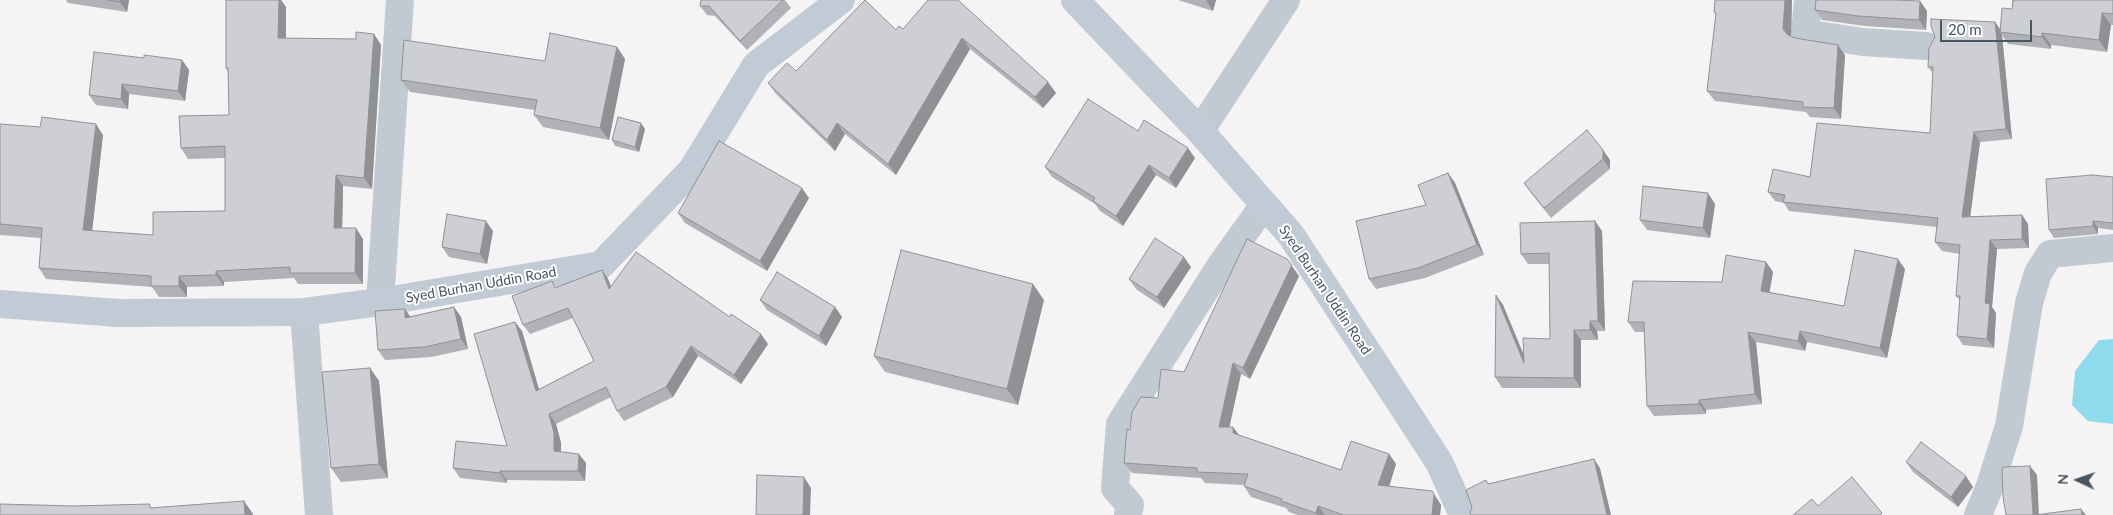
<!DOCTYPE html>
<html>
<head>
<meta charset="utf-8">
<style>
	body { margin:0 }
	#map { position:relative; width:2113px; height:515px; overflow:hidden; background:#f5f3f3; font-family:Lato,sans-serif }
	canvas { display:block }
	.north { position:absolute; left:2053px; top:455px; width:50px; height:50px; -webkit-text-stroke:4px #fff; paint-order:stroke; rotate:273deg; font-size:14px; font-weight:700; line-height:20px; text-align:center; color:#4a5661 }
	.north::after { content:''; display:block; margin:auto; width:18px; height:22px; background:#4a5661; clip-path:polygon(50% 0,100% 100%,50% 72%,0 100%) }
	.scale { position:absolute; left:1940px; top:20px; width:92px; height:22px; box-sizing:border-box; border:2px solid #4a5661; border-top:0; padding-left:6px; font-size:15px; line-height:18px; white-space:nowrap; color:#4a5661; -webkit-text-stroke:4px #fff; paint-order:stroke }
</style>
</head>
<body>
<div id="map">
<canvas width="2113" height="515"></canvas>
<div class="north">N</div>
<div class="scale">20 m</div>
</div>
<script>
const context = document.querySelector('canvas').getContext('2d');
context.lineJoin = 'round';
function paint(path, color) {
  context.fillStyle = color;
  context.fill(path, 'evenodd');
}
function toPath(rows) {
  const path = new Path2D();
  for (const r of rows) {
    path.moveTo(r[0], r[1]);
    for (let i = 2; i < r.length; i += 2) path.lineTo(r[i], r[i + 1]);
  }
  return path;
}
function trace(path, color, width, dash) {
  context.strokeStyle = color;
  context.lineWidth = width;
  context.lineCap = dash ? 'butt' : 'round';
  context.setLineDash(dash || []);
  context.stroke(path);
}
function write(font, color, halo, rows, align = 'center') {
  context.font = font + ' Lato,sans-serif';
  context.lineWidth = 4;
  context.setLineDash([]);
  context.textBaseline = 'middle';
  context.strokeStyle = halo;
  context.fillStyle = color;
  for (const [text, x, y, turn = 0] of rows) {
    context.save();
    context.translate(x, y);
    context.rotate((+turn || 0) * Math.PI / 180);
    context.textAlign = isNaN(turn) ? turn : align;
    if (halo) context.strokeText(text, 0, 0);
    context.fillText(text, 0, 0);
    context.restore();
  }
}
const water = toPath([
	[2113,339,2113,424,2088,421,2072,405,2075,371,2099,340]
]);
const street = toPath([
	[1808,0,1805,33,1863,42,1926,46],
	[1200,131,1286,0],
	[380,302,400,0],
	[304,312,319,515],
	[1128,515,1130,505,1115,488,1120,424,1221,265,1264,205],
	[1978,515,1990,486,2009,426,2029,303,2038,273,2050,254,2113,248]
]);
const secondary = toPath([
	[1075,0,1200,131,1291,235,1439,462,1463,515],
	[0,304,118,313,304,312,380,302,601,265,692,170,756,65,841,0]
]);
const wall = toPath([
	[66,0,129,0,127,12,68,3],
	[226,0,281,0,286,7,286,38,356,39,374,34,381,45,372,189,343,186,342,228,363,239,363,284,298,284,294,278,224,282,224,286,187,287,187,297,159,297,152,287,46,279,39,268,41,238,0,235,0,124,103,135,92,231,153,235,225,211,225,158,188,159,181,148,229,115,228,72,226,68],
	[701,0,785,0,791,8,747,50,715,16,707,15,700,6],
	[928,0,1056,93,1043,108,970,49,896,175,845,134,835,151,776,94,768,83,896,30,903,29],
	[1178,0,1216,0,1213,11],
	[1715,0,1792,0,1791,36,1845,55,1841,119,1810,117,1806,112,1715,101,1707,91,1716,15,1714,12],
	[2113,0,2113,25,2111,25,2107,52,2051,45,2051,49,2008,44,2002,35,2012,139,1980,142,1970,217,2022,215,2028,224,2029,248,1997,249,1992,307,1996,313,1994,348,1963,345,1957,336,1960,300,1956,296,1960,254,1942,251,1935,242,1937,227,1789,211,1784,203,1775,201,1768,192,1810,177,1930,133,1933,73,1928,67,1995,22,2000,29,2012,9],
	[1920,1,1927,11,1926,30,1865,26,1822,20,1815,10],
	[617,47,625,59,609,140,543,127,534,115,535,110,410,92,401,80,545,61],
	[144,58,182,60,189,70,185,101,129,94,128,109,96,105,89,95],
	[645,129,639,152,615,146,612,140],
	[1138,131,1195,158,1176,188,1156,175,1123,226,1100,211,1095,204,1052,177,1045,167],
	[1603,150,1610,160,1610,169,1551,218,1531,193,1524,183],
	[1448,173,1455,183,1484,255,1425,278,1376,289,1369,279,1426,205],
	[2113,177,2113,230,2098,228,2098,234,2054,238,2049,230],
	[809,198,767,271,685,223,678,213],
	[1715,204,1710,238,1647,230,1640,220],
	[493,231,487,264,449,257,442,247],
	[1602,231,1605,331,1597,331,1598,340,1581,340,1581,388,1502,388,1495,377,1496,295,1503,305,1524,355,1550,339,1549,264,1528,264,1521,254],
	[1766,262,1773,272,1769,292,1844,306,1905,269,1887,358,1807,342,1805,351,1756,342,1762,404,1706,410,1706,414,1654,416,1647,406,1644,332,1635,332,1628,322,1722,282],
	[1191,267,1164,308,1136,289,1129,279],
	[602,270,608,279,611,287,768,344,741,384,698,356,673,397,624,421,617,411,611,397,556,424,561,443,561,452,586,463,585,481,507,480,507,483,460,478,453,468,507,446,515,322,522,331,539,389,594,361,573,318,530,334,523,325,557,287],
	[1299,276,1250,379,1241,374,1229,427,1233,427,1239,435,1341,470,1389,454,1396,464,1389,487,1432,491,1441,505,1440,515,1298,515,1289,512,1286,508,1251,497,1244,486,1244,485,1205,483,1201,478,1132,473,1124,463,1130,430,1158,398,1184,372],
	[760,300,835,307,842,317,826,346,767,310],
	[1044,300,1018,405,885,372,874,356],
	[454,307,461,317,468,349,431,357,385,360,378,350,405,309,410,317],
	[370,368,379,381,388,478,341,482,331,468],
	[1906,462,1973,487,1958,507,1913,472]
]);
const shadedWall = toPath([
	[120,0,129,0,127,12,120,2],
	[279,0,281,0,286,7,286,49,278,38],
	[1206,0,1216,0,1213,11],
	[1785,0,1792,0,1791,39,1783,29],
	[1920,1,1927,11,1926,30,1919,20],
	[2102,13,2111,25,2107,52,2099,40],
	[1995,22,2002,32,2000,32,2002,35,2012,139,2006,129],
	[2042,33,2051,45,2051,49,2042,37],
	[374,34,381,45,372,189,364,178],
	[962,38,970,49,896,175,888,164],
	[1838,45,1845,55,1841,119,1834,108],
	[617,47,625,59,609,140,600,128],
	[182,60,189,70,185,101,178,91],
	[1048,82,1056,93,1043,108,1035,97],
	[122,84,129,94,128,109,121,99],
	[641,123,645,129,639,152,635,147],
	[837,123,845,134,835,151,827,140],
	[96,124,103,135,91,241,83,230],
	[1974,132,1980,142,1969,226,1962,217],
	[1188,148,1195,158,1176,188,1169,178],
	[1603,150,1610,160,1610,169,1603,159],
	[1149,165,1156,175,1123,226,1116,216],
	[1448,173,1455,183,1484,255,1477,245],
	[336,175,343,186,342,238,334,228],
	[802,188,809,198,767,271,760,261],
	[1708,193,1715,204,1710,238,1703,228],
	[2022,215,2028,224,2029,248,2022,239],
	[486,221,493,231,487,264,480,254],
	[1595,221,1602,231,1605,331,1598,321],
	[2093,221,2098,228,2098,234,2093,226],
	[356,228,363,239,363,284,355,273],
	[1990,240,1997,249,1992,307,1996,313,1994,348,1987,339,1985,303],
	[1184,257,1191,267,1164,308,1157,297],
	[1287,259,1299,276,1250,379,1243,368],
	[1898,259,1905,269,1887,358,1880,348],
	[1766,262,1773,272,1768,301,1761,291],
	[602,270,608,279,616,299,609,289],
	[216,271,224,282,224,286,216,275],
	[179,276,187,287,187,297,179,286],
	[1033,284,1044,300,1018,405,1007,389],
	[1496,295,1503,305,1531,373,1524,363],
	[454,307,461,317,468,349,461,339],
	[835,307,842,317,826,346,819,336],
	[405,309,412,319,405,318],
	[1590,321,1597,331,1598,340,1590,330],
	[515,322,522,331,542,400,536,391],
	[1574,330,1581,340,1581,388,1574,378],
	[1800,331,1807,342,1805,351,1798,341],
	[1748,332,1756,342,1762,404,1755,394],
	[761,334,768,344,741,384,734,375],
	[691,346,698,356,673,397,666,387],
	[1233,363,1241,374,1227,438,1219,427],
	[370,368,379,381,388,478,379,464],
	[1699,400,1706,410,1706,414,1699,404],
	[549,414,556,424,561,443,561,461,554,451],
	[1233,427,1241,438,1233,433],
	[579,454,586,463,585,481,578,471],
	[1389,454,1396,464,1386,496,1378,485],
	[1594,459,1600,468,1611,515,1607,515],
	[2030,466,2037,475,2039,515,2033,515],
	[500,471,507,480,507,483,500,473],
	[1966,476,1973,487,1958,507,1951,497],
	[804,477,811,488,810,515,803,515],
	[1432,491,1441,505,1440,515,1432,515],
	[244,501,253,514,253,515,245,515],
	[1318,506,1325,515,1317,515,1316,513],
	[2081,509,2086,515,2082,515]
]);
const building = toPath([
	[108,0,120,0,120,2,108,0],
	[226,0,279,0,278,38,356,39,356,32,374,34,364,178,336,175,334,228,356,228,355,273,290,273,290,267,216,271,216,275,179,276,179,286,151,286,151,276,39,268,42,228,0,224,0,124,40,127,42,117,96,124,83,230,153,235,153,212,225,211,225,146,181,148,179,116,229,115,228,68,226,68,226,0],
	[701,0,783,0,740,41,709,6,700,6,701,0],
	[865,0,896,30,899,26,903,29,928,0,958,0,1048,82,1035,97,962,38,888,164,837,123,827,140,768,83,787,63,796,71,865,0],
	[1715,0,1785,0,1783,29,1788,35,1795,38,1838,45,1834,108,1803,107,1803,102,1707,91,1716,13,1714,12,1715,0],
	[1816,0,1894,0,1920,1,1919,20,1858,16,1815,10,1816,0],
	[2013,0,2113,0,2113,14,2102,13,2099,40,2042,33,2042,37,2000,32,2002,8,2012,9,2013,0],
	[1931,19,1995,22,2006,129,1974,132,1962,217,2022,215,2022,239,1990,240,1985,303,1990,304,1987,339,1957,336,1960,296,1956,296,1960,245,1935,242,1938,218,1783,202,1785,195,1768,192,1773,169,1810,177,1817,123,1930,133,1933,67,1928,67,1929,48,1935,37,1931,26,1931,19],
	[550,33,617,47,600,128,534,115,537,100,401,80,404,40,545,61,550,33],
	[94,52,144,58,144,55,182,60,178,91,122,84,121,99,89,95,94,52],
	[1088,99,1138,131,1144,120,1188,148,1169,178,1149,165,1116,216,1093,201,1095,198,1045,167,1088,99],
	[618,117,641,123,635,147,612,140,618,117],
	[1587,130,1603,150,1603,159,1544,208,1524,183,1587,130],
	[719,141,802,188,760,261,678,213,719,141],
	[1448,173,1477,245,1418,268,1369,279,1356,221,1426,205,1418,185,1448,173],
	[2092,175,2113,177,2113,223,2093,221,2093,226,2049,230,2046,179,2092,175],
	[1643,186,1708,193,1703,228,1640,220,1643,186],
	[447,214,486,221,480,254,442,247,447,214],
	[1595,221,1598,321,1590,321,1590,330,1574,330,1574,378,1495,377,1496,295,1524,363,1523,338,1550,339,1549,253,1521,254,1520,223,1595,221],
	[1155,238,1184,257,1157,297,1129,279,1155,238],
	[1247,239,1287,259,1292,265,1243,368,1233,363,1219,427,1233,427,1233,433,1341,470,1351,441,1389,454,1378,485,1432,491,1434,494,1432,515,1344,515,1318,506,1316,513,1281,501,1282,499,1244,486,1248,474,1197,472,1197,468,1124,463,1127,429,1130,430,1132,412,1141,397,1158,398,1161,369,1184,372,1247,239],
	[901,250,1033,284,1007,389,874,356,901,250],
	[1855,250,1898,259,1880,348,1800,331,1798,341,1748,332,1755,394,1699,400,1699,404,1647,406,1644,322,1628,322,1633,281,1722,282,1726,255,1766,262,1761,291,1844,306,1855,250],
	[636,252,730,317,731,314,761,334,734,375,691,346,666,387,617,411,606,387,549,414,554,433,554,451,579,454,578,471,500,471,500,473,453,468,456,441,507,446,474,334,515,322,536,391,594,361,568,308,523,325,512,296,552,281,555,288,602,270,609,289,636,252],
	[777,272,835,307,819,336,760,300,777,272],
	[454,307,461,339,424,347,378,350,375,311,405,309,405,318,454,307],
	[370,368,379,464,331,468,322,372,370,368],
	[1921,442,1966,476,1951,497,1906,462,1921,442],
	[1594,459,1607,515,1471,515,1470,513,1472,507,1466,490,1486,480,1488,484,1594,459],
	[2030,466,2033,515,2006,515,2003,497,2002,469,2003,467,2030,466],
	[757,475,804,477,803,515,756,515,757,475],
	[1852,477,1882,513,1880,515,1793,515,1812,499,1818,506,1852,477],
	[244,501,245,515,0,515,0,504,74,506,150,504,150,508,244,501],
	[2081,509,2082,515,2035,515,2081,509]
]);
const streetNames = [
	["Syed Burhan Uddin Road",481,285,-10],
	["Syed Burhan Uddin Road",1325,290,56]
];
paint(water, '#90daee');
trace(street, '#c1cad2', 28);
trace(secondary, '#c1cbd6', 28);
paint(wall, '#b0b2b7');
paint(shadedWall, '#909195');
paint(building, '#cdcfd5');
trace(building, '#909195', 1);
write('14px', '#4a5661', '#fff', streetNames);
</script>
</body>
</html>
